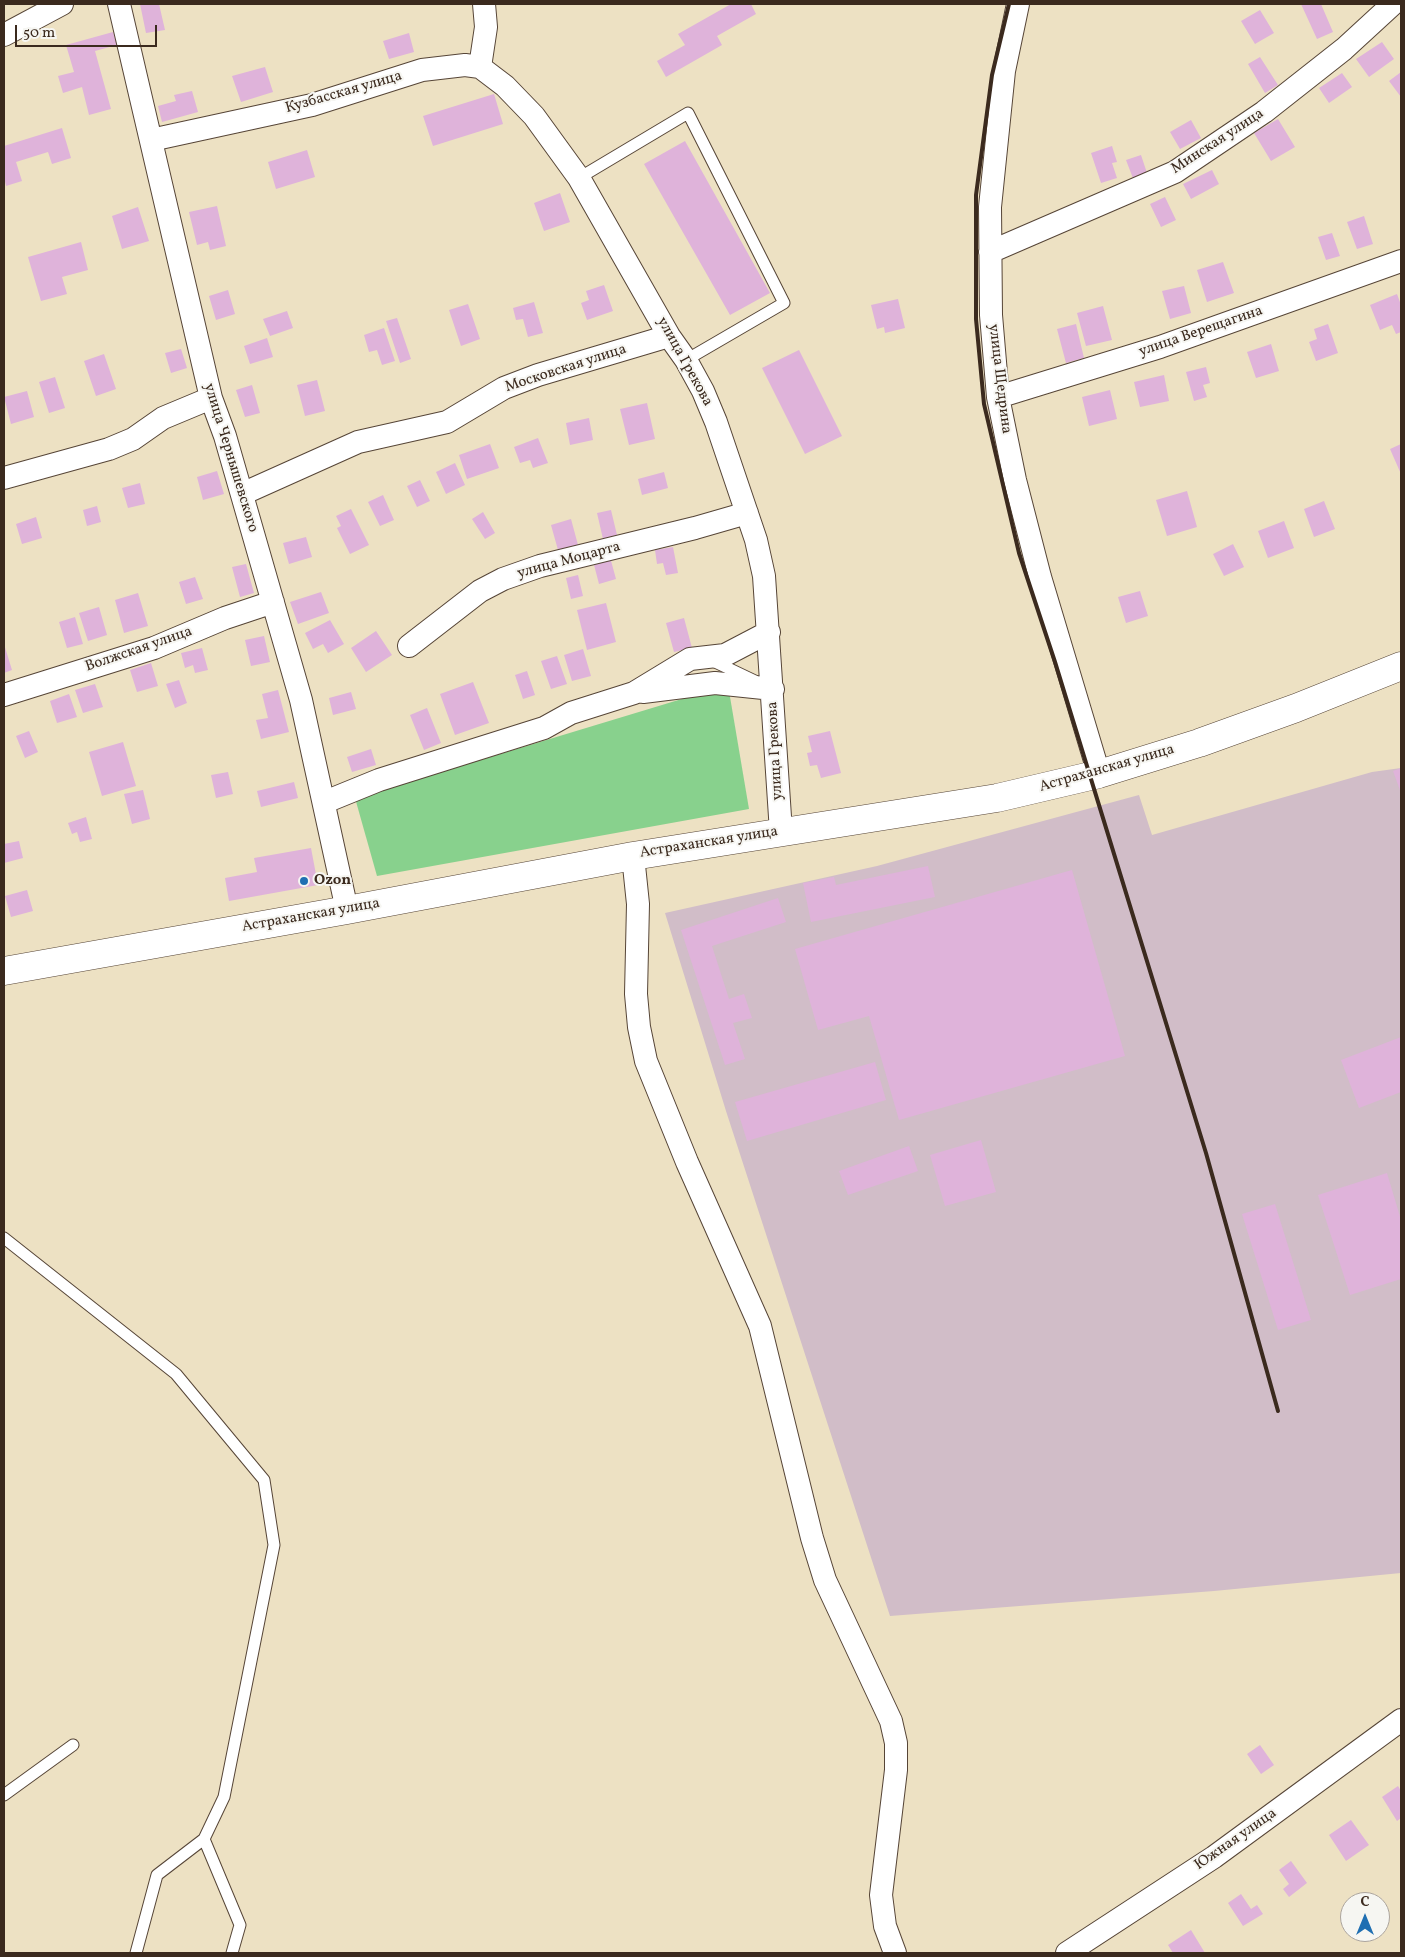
<!DOCTYPE html>
<html>
<head>
<meta charset="utf-8">
<style>
	body { margin:0 }
	#map { position:relative; width:1405px; height:1957px; overflow:hidden; background:#ede1c3; font-family:Vollkorn,serif }
	canvas { display:block }
	.frame { position:absolute; inset:0; border:5px solid #3b2a1e; pointer-events:none }
	.north { position:absolute; left:1340px; top:1892px; width:50px; height:50px; box-sizing:border-box; background:#f6f6f2; border:1px solid #aba49d; border-radius:50%; rotate:0deg; font-size:14px; font-weight:700; line-height:20px; text-align:center; color:#3b2a1e }
	.north::after { content:''; display:block; margin:auto; width:18px; height:22px; background:#1f6fb2; clip-path:polygon(50% 0,100% 100%,50% 72%,0 100%) }
	.scale { position:absolute; left:15px; top:25px; width:142px; height:22px; box-sizing:border-box; border:2px solid #3b2a1e; border-top:0; padding-left:6px; font-size:15px; line-height:18px; white-space:nowrap; color:#3b2a1e; -webkit-text-stroke:4px #f6f6f2; paint-order:stroke }
</style>
</head>
<body>
<div id="map">
<canvas width="1405" height="1957"></canvas>
<div class="frame"></div>
<div class="north">С</div>
<div class="scale">50 m</div>
</div>
<script>
const context = document.querySelector('canvas').getContext('2d');
context.lineJoin = 'round';
function paint(path, color) {
  context.fillStyle = color;
  context.fill(path, 'evenodd');
}
function toPath(rows) {
  const path = new Path2D();
  for (const r of rows) {
    path.moveTo(r[0], r[1]);
    for (let i = 2; i < r.length; i += 2) path.lineTo(r[i], r[i + 1]);
  }
  return path;
}
function trace(path, color, width, dash) {
  context.strokeStyle = color;
  context.lineWidth = width;
  context.lineCap = dash ? 'butt' : 'round';
  context.setLineDash(dash || []);
  context.stroke(path);
}
function write(font, color, halo, rows, align = 'center') {
  context.font = font + ' Vollkorn,serif';
  context.lineWidth = 4;
  context.setLineDash([]);
  context.textBaseline = 'middle';
  context.strokeStyle = halo;
  context.fillStyle = color;
  for (const [text, x, y, turn = 0] of rows) {
    context.save();
    context.translate(x, y);
    context.rotate((+turn || 0) * Math.PI / 180);
    context.textAlign = isNaN(turn) ? turn : align;
    if (halo) context.strokeText(text, 0, 0);
    context.fillText(text, 0, 0);
    context.restore();
  }
}
const industrial = toPath([
	[1401,768,1401,1573,1214,1591,890,1616,726,1111,665,913,877,866,1139,795,1152,835,1372,772]
]);
const green = toPath([
	[728,685,749,809,377,876,355,798]
]);
const building = toPath([
	[140,4,159,4,165,30,146,33],
	[731,4,751,4,756,14,717,36,722,45,666,77,657,61,685,45,678,34],
	[1301,4,1321,4,1333,32,1317,39],
	[1260,10,1274,33,1255,44,1241,21],
	[113,32,117,45,95,51,111,109,89,115,82,87,63,93,58,76,74,72,66,45],
	[409,33,414,52,389,59,383,41],
	[1382,42,1394,59,1369,77,1356,59],
	[1260,57,1278,85,1265,93,1248,64],
	[265,67,273,92,241,102,232,76],
	[1401,72,1401,97,1389,81],
	[1342,73,1352,87,1329,103,1319,88],
	[192,91,198,112,162,122,158,106,176,101,174,95],
	[494,94,503,124,433,146,423,116],
	[1278,119,1295,147,1271,161,1254,133],
	[1191,120,1201,138,1180,149,1170,132],
	[62,128,71,158,52,164,48,152,16,162,22,181,6,186,4,177,4,146],
	[685,141,770,293,730,315,644,164],
	[1112,146,1117,162,1112,163,1117,178,1101,183,1091,153],
	[307,150,315,177,276,189,268,162],
	[1141,155,1148,176,1134,181,1126,160],
	[1212,170,1219,184,1191,199,1183,184],
	[560,193,570,222,544,231,534,203],
	[1165,197,1176,220,1161,227,1150,204],
	[217,206,226,246,210,250,208,242,197,245,189,212],
	[138,207,149,241,122,249,112,216],
	[1364,216,1373,244,1357,249,1347,222],
	[1332,233,1340,256,1326,260,1318,237],
	[81,242,88,270,62,277,67,294,41,301,28,257],
	[1223,262,1234,293,1207,302,1197,270],
	[604,285,613,311,587,320,581,303,589,300,586,291],
	[1184,286,1191,313,1170,319,1162,291],
	[228,290,235,314,216,320,209,296],
	[1397,294,1401,305,1401,332,1396,334,1392,325,1380,330,1370,305],
	[898,299,905,328,885,333,884,327,877,329,871,305],
	[534,302,543,333,528,337,523,319,516,320,513,308],
	[468,304,480,339,461,346,449,310],
	[1103,306,1112,340,1086,346,1077,313],
	[287,311,293,328,270,336,263,319],
	[397,318,411,359,400,363,386,321],
	[1076,324,1084,358,1066,363,1057,329],
	[1328,324,1338,353,1316,361,1309,342,1317,339,1314,329],
	[384,328,395,361,382,365,377,350,369,352,364,335],
	[267,338,273,357,250,364,244,346],
	[1271,344,1279,371,1256,378,1247,352],
	[181,349,187,368,171,373,165,353],
	[799,350,842,436,805,454,762,368],
	[104,354,116,389,96,396,84,361],
	[1206,367,1210,383,1203,385,1207,397,1194,401,1186,372],
	[1164,375,1169,401,1140,407,1134,382],
	[55,377,65,408,49,413,39,382],
	[317,380,325,411,305,416,297,385],
	[252,385,260,413,245,417,236,390],
	[1110,390,1117,419,1089,426,1082,397],
	[27,391,34,417,11,424,4,397],
	[647,403,655,439,629,445,620,409],
	[589,418,593,440,570,445,566,423],
	[538,438,548,463,533,468,530,460,520,463,514,447],
	[490,444,499,468,467,479,459,455],
	[1401,444,1401,474,1390,449],
	[455,463,465,485,446,494,436,472],
	[217,471,224,494,203,500,197,477],
	[664,472,668,488,642,495,638,479],
	[420,480,430,501,417,507,407,486],
	[140,483,145,504,128,508,122,488],
	[1187,491,1197,527,1167,536,1156,500],
	[383,495,394,520,380,526,368,502],
	[1324,501,1335,529,1314,537,1304,509],
	[97,506,101,522,87,526,83,510],
	[351,509,369,545,350,554,337,528,341,526,336,516],
	[611,510,617,535,603,539,597,513],
	[483,512,495,533,485,539,472,519],
	[36,517,42,538,22,544,16,524],
	[571,519,578,545,558,550,551,525],
	[1284,521,1294,548,1268,558,1258,531],
	[306,537,312,557,289,564,283,543],
	[1233,544,1244,567,1224,576,1213,554],
	[673,547,678,573,666,575,663,563,657,564,655,550],
	[610,557,616,579,599,584,593,561],
	[246,564,254,593,240,597,232,567],
	[578,575,583,596,571,599,566,578],
	[195,577,203,599,186,604,179,582],
	[1140,591,1148,616,1126,623,1118,597],
	[321,592,329,613,298,624,290,602],
	[138,593,148,626,124,633,115,600],
	[606,603,616,642,587,650,577,610],
	[99,607,107,635,88,641,79,613],
	[75,617,83,644,67,648,59,622],
	[684,618,692,648,674,652,666,623],
	[330,620,344,644,328,653,323,644,313,649,305,633],
	[376,631,392,655,366,672,351,648],
	[264,636,270,662,251,666,245,640],
	[4,644,12,670,4,673],
	[202,648,208,670,195,673,193,665,185,668,181,653],
	[583,649,591,676,572,681,564,655],
	[557,656,567,684,551,689,541,661],
	[151,663,158,686,137,692,130,670],
	[527,671,535,695,523,699,515,675],
	[179,680,187,703,175,708,166,684],
	[473,682,489,723,455,735,440,694],
	[95,684,103,707,83,713,75,690],
	[278,690,289,732,261,739,256,720,268,718,262,694],
	[351,692,356,709,333,715,329,698],
	[69,694,77,717,57,723,50,701],
	[427,708,441,743,424,750,410,715],
	[29,731,38,752,25,758,16,736],
	[830,731,841,773,821,778,817,765,810,766,807,753,812,752,808,736],
	[123,742,136,786,102,796,89,752],
	[371,749,376,765,352,772,347,757],
	[1401,768,1401,793,1393,771],
	[228,772,233,794,216,798,211,775],
	[294,782,298,798,261,807,257,791],
	[143,790,150,819,132,824,124,794],
	[86,817,92,839,80,842,77,832,72,834,68,823],
	[19,841,23,858,4,863,4,844],
	[311,848,318,885,229,901,225,878,257,872,254,858],
	[928,866,935,897,811,922,803,883,834,877,836,885],
	[1072,870,1125,1056,899,1120,869,1016,818,1030,795,949],
	[27,890,33,911,11,917,5,896],
	[778,898,786,922,712,946,729,999,744,994,752,1018,733,1023,745,1059,725,1065,681,930],
	[1401,1037,1401,1092,1359,1108,1341,1060],
	[875,1062,886,1100,747,1141,735,1102],
	[981,1140,996,1192,945,1206,930,1155],
	[909,1146,918,1171,848,1195,839,1171],
	[1387,1173,1401,1220,1401,1279,1350,1295,1318,1195],
	[1275,1204,1311,1320,1278,1330,1242,1214],
	[1260,1745,1274,1765,1261,1774,1247,1754],
	[1398,1786,1401,1791,1401,1818,1397,1821,1382,1797],
	[1351,1820,1369,1845,1346,1861,1329,1835],
	[1291,1861,1307,1883,1289,1897,1283,1889,1289,1884,1279,1870],
	[1241,1894,1251,1909,1257,1905,1263,1914,1243,1926,1228,1903],
	[1191,1930,1205,1953,1173,1953,1168,1945]
]);
const lane = toPath([
	[579,178,688,113,784,303,686,360],
	[713,661,755,681],
	[4,1238,176,1374,264,1480,274,1545,224,1797,204,1839,240,1925,232,1953],
	[4,1795,73,1745],
	[136,1953,157,1875,204,1839]
]);
const street = toPath([
	[119,4,211,398,225,436,301,700,347,910],
	[1018,4,1004,71,990,207,991,315,998,397,1015,480,1040,577,1099,774],
	[4,35,62,4],
	[480,67,486,27,484,4],
	[151,140,312,105,422,70,465,65,480,67,505,86,534,116,579,178,669,336,686,360,703,391,716,422,756,540,764,576,781,832],
	[990,252,1175,172,1264,112,1344,49,1393,4],
	[998,397,1160,347,1401,261],
	[4,478,109,449,133,439,163,418,211,398],
	[242,494,358,442,447,422,504,388,538,375,669,336],
	[409,646,480,591,503,579,540,566,695,528,747,513],
	[643,692,715,683,773,689],
	[4,695,154,648,225,618,273,602],
	[325,802,379,780,544,728,571,713,634,693,690,659,725,655,769,632],
	[633,856,638,904,636,994,639,1027,646,1061,687,1162,760,1326,812,1538,825,1580,891,1721,896,1743,896,1770,881,1895,885,1926,895,1953],
	[1067,1953,1214,1857,1401,1720]
]);
const secondary = toPath([
	[4,971,347,910,633,856,997,798,1099,774,1199,743,1296,708,1401,666]
]);
const rail = toPath([
	[1009,4,992,75,976,195,976,319,984,404,1019,553,1055,662,1206,1153,1278,1411]
]);
const markers = [
	[304,881,5,"#1f6fb2"]
];
const streetNames = [
	["Кузбасская улица",344,93,-16],
	["Минская улица",1218,142,-33],
	["улица Верещагина",1201,332,-19],
	["улица Грекова",684,362,61],
	["Московская улица",566,369,-18],
	["улица Щедрина",999,379,83],
	["улица Чернышевского",230,458,73],
	["улица Моцарта",569,561,-15],
	["Волжская улица",139,650,-19],
	["улица Грекова",776,751,-93],
	["Астраханская улица",1107,769,-16],
	["Астраханская улица",709,843,-9],
	["Астраханская улица",311,916,-10],
	["Южная улица",1236,1840,-35]
];
const poiNames = [
	["Ozon",314,881]
];
paint(industrial, '#d1bdc8');
paint(green, '#88d18d');
paint(building, '#dfb3da');
trace(lane, '#564537', 13);
trace(street, '#564537', 24);
trace(secondary, '#564537', 29);
trace(lane, '#fff', 11);
trace(street, '#fff', 22);
trace(secondary, '#fff', 28);
trace(rail, '#3b2a1e', 4);
for (const [x, y, r, color] of markers) {
  const dot = new Path2D();
  dot.arc(x, y, r, 0, 2 * Math.PI);
  context.fillStyle = color;
  context.fill(dot);
  trace(dot, '#f6f6f2', 2);
}
write('15px', '#3b2a1e', '#f6f6f2', streetNames);
write('bold 15px', '#3b2a1e', '#f6f6f2', poiNames, 'left');
</script>
</body>
</html>
